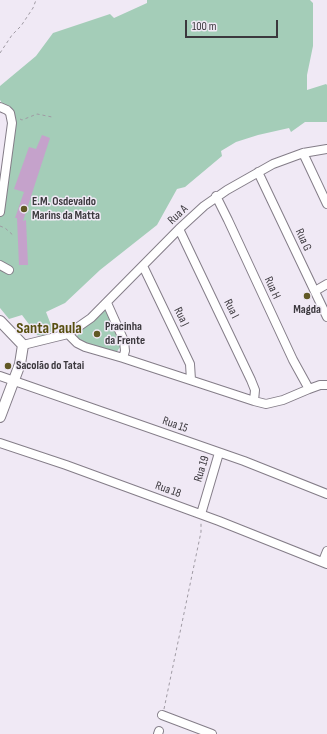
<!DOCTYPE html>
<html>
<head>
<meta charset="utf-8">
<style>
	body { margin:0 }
	#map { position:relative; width:327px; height:734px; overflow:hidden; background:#f0e9f5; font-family:"Sofia Sans Condensed",sans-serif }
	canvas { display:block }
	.scale { position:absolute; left:185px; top:20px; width:93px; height:18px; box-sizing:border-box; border:2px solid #3b383d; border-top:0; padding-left:5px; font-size:12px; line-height:14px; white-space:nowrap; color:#3b383d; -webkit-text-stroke:3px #f0e9f5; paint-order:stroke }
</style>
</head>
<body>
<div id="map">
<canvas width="327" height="734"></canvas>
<div class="scale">100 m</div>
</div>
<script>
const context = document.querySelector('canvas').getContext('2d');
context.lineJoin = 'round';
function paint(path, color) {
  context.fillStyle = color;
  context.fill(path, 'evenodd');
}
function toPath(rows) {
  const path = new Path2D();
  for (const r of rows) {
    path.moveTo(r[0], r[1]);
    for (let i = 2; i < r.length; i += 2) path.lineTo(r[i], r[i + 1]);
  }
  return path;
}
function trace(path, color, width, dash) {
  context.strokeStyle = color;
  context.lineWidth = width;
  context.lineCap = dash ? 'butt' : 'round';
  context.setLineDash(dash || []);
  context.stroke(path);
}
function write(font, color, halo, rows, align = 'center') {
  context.font = font + ' "Sofia Sans Condensed",sans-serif';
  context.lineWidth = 3;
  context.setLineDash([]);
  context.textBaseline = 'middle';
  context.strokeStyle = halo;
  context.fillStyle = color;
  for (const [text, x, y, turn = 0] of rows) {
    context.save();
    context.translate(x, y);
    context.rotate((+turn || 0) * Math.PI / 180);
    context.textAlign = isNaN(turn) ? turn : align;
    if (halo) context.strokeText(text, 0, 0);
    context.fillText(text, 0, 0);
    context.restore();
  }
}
const green = toPath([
	[147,0,310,0,313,3,313,46,307,75,307,90,326,84,327,85,327,122,305,122,291,132,289,128,258,135,236,142,221,151,222,156,185,187,177,189,157,225,100,270,65,303,46,312,53,330,45,336,37,335,22,315,9,319,0,308,0,179,9,115,0,100,0,86,36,56,53,33,110,14,114,18,147,3],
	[106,310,122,344,116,353,95,348,76,338,82,327,99,312]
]);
const building = toPath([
	[42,135,50,138,23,221,26,220,28,265,19,265,17,218,15,218,24,192,14,189,29,147,36,149]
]);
const path = toPath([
	[0,53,12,35,21,26,33,8,36,0],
	[20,119,22,120,37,114,52,117],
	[0,226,5,228,14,236],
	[164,709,201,532,201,522]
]);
const minor = toPath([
	[0,107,7,110,10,113,12,123,0,212],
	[303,153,327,204],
	[258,172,327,317],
	[216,196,228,220,293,360,309,389],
	[179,229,251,380,255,390,254,401],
	[0,265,9,270],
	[143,266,190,364,191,380],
	[315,291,327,284],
	[107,303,124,341,125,351,123,358],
	[68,334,77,343,85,347,123,358,254,401,266,404,283,400,309,389,320,385,327,385],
	[23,345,68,334,91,318,179,229,204,206,227,190,273,164,303,153,327,149],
	[0,376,244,461,327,494],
	[0,443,66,465,219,521,327,564],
	[201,514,219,453],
	[323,561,327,551],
	[162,715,212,734],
	[158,734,159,731]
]);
const major = toPath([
	[0,321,23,345,20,364,0,417]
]);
const markers = [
	[24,209,4,"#615825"],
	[307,296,4,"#615825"],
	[97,334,4,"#615825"],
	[8,366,4,"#615825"]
];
const poiNames = [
	["E.M. Osdevaldo",32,202],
	["Marins da Matta",32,216],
	["Magda",307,310,"center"],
	["Pracinha",105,327],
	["da Frente",105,341],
	["Sacolão do Tatai",16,366]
];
const streetNames = [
	["Rua A",178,215,-43],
	["Rua G",303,240,65],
	["Rua H",272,288,65],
	["Rua I",231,309,64],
	["Rua J",181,317,64],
	["Rua 15",175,425,19],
	["Rua 19",202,469,-73],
	["Rua 18",168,490,20]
];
const districtNames = [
	["Santa Paula",49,329]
];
paint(green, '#a4cdb8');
paint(building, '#c5a2cb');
trace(minor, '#847d88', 10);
trace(major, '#847d88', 12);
trace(path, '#9f9aa3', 1, [3, 3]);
trace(minor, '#fff', 8);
trace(major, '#fff', 10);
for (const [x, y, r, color] of markers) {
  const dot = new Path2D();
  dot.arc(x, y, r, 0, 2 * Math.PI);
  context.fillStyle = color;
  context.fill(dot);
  trace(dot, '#f0e9f5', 1.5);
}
write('bold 12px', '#3b383d', '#f0e9f5', poiNames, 'left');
write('12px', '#3b383d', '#f0e9f5', streetNames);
write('bold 16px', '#574e0f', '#f0e9f5', districtNames);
</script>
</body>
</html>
